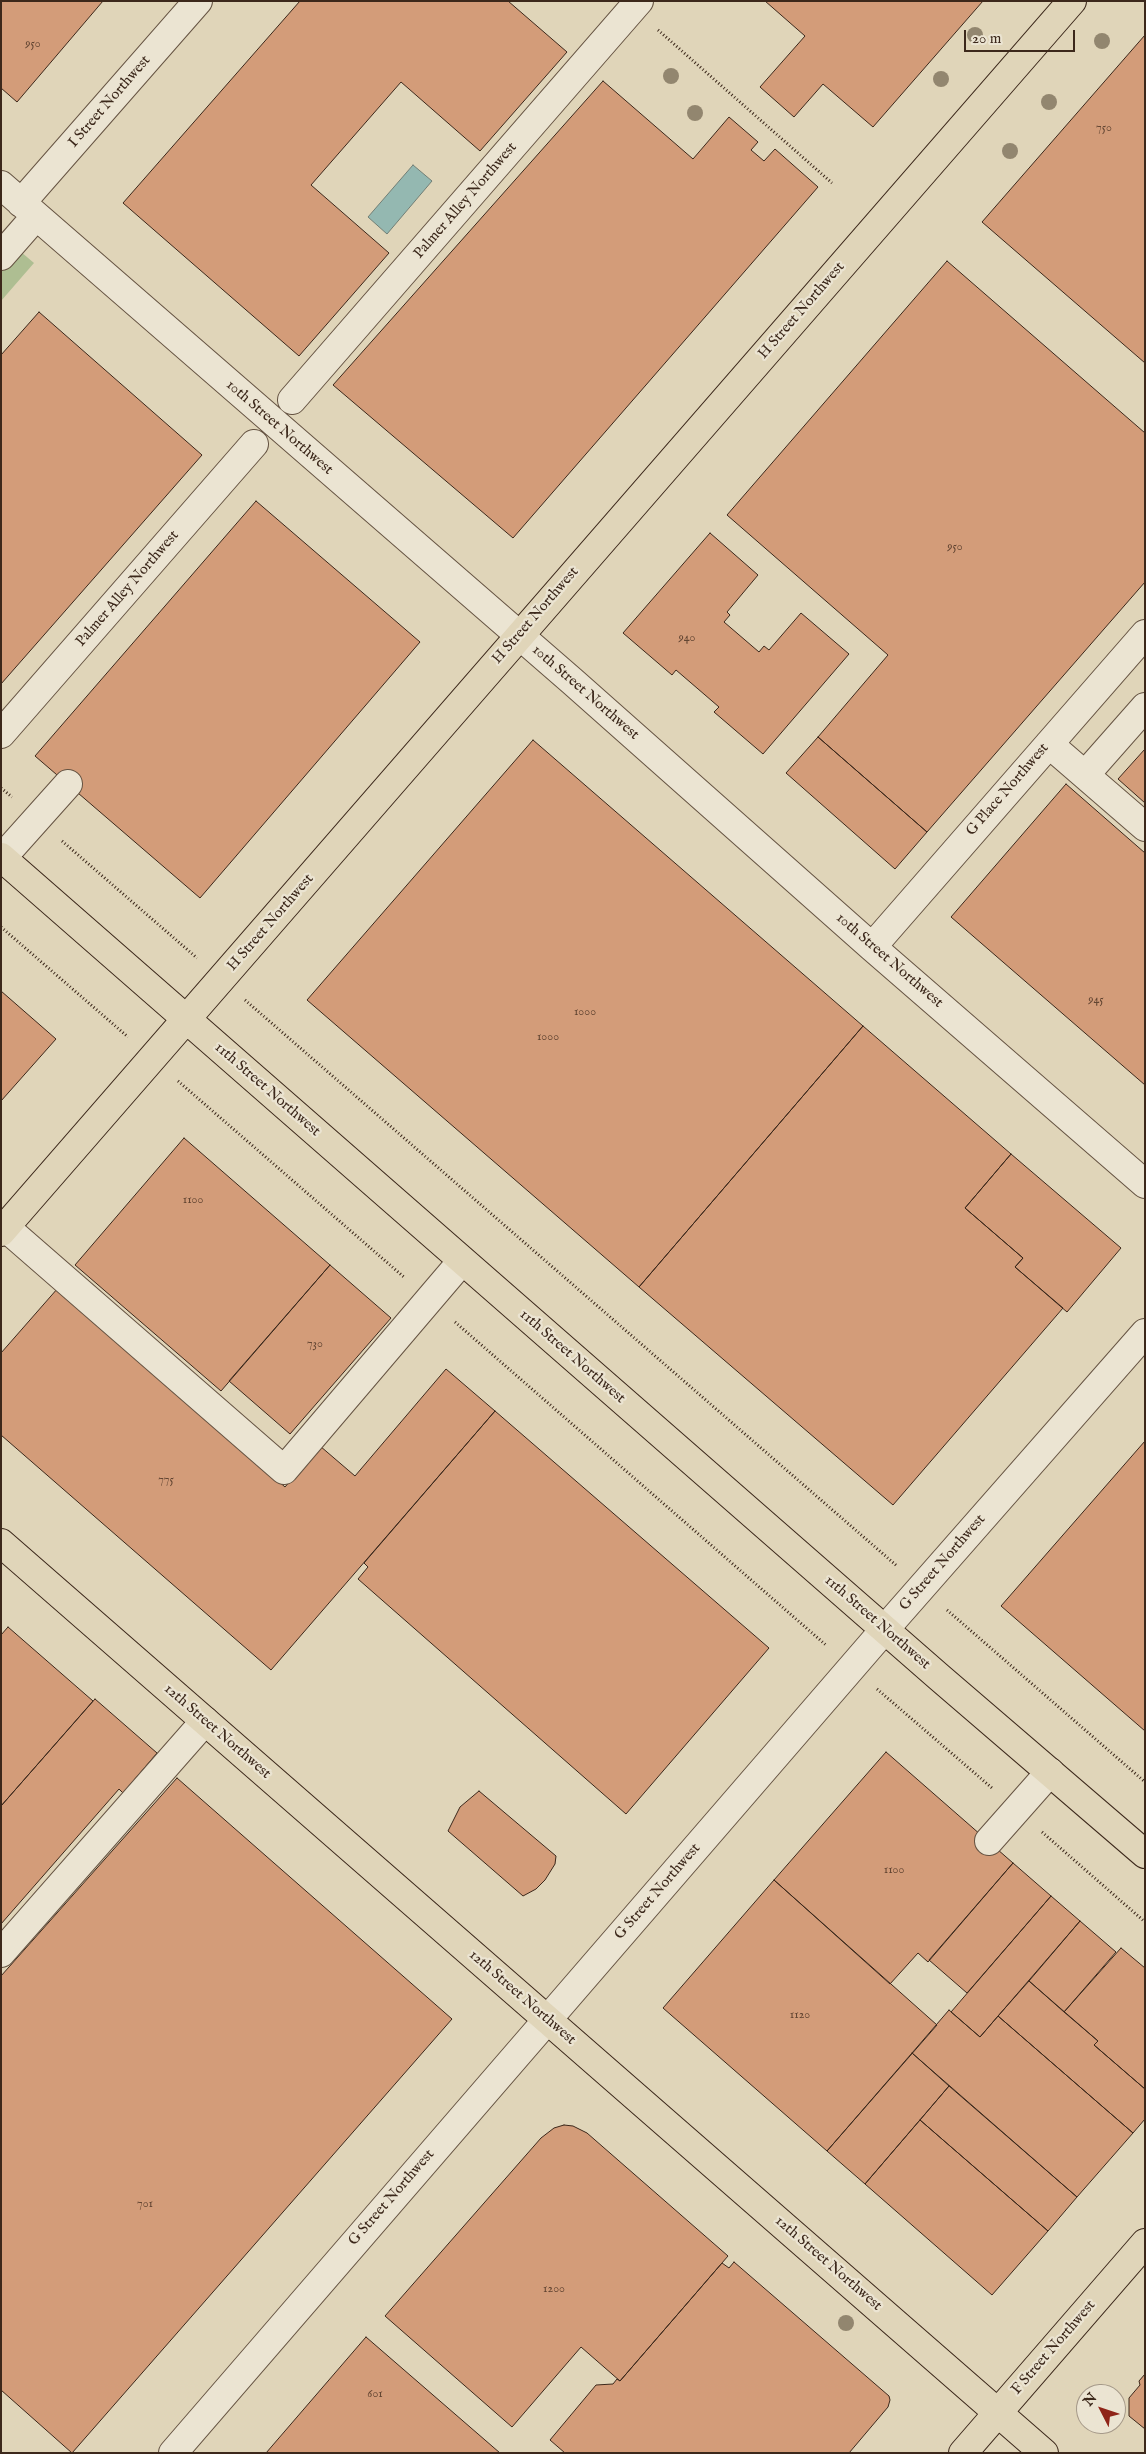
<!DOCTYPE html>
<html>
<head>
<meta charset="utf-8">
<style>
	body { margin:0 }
	#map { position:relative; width:1146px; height:2454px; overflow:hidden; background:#e0d5b9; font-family:"IM FELL English",serif }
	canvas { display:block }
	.frame { position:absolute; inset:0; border:2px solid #3c281b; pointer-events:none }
	.north { position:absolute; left:1076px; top:2384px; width:50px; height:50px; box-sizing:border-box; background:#ebe4d2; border:1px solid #a59989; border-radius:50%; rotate:311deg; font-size:14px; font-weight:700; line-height:20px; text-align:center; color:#3c281b }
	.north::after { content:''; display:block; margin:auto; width:18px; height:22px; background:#8f2418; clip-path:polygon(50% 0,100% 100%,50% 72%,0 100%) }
	.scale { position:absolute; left:964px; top:30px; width:111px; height:22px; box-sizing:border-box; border:2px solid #3c281b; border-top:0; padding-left:6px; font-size:15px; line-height:18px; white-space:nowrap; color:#3c281b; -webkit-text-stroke:4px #ebe4d2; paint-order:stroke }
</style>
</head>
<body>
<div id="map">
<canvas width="1146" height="2454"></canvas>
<div class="frame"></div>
<div class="north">N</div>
<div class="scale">20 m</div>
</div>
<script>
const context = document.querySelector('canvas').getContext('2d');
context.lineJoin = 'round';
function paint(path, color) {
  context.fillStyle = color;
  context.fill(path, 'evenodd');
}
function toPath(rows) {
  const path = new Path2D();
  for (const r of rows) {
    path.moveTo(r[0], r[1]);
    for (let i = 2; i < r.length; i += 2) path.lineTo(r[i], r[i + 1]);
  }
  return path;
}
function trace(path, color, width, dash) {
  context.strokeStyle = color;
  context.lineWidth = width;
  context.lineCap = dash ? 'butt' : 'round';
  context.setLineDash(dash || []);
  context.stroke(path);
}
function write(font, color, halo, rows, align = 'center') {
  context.font = font + ' "IM FELL English",serif';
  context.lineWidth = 4.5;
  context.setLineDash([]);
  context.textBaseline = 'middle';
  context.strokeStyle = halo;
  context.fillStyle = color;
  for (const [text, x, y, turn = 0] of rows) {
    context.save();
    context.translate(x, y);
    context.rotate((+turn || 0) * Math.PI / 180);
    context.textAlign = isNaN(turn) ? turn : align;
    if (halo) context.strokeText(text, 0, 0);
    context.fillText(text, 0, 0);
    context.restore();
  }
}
const green = toPath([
	[1,235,34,263,1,301]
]);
const water = toPath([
	[413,165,432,181,387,234,368,217,413,165]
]);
const building = toPath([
	[1,1,103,1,17,102,1,88,1,1],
	[300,1,508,1,567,52,480,151,401,82,311,185,389,253,299,356,123,203,300,1],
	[765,1,983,1,873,127,823,84,794,117,760,87,805,36,765,1],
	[1145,35,1145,363,982,222,1145,35],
	[603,81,693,159,729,117,758,142,751,150,764,161,775,149,818,187,513,538,333,385,603,81],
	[947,261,1145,433,1145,582,927,832,818,737,888,655,727,515,947,261],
	[39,312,202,455,1,684,1,355,39,312],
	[256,501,420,642,200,898,35,756,256,501],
	[710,533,758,575,727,612,730,615,724,622,759,652,764,646,769,650,801,613,849,654,763,754,714,712,719,707,676,670,672,675,623,633,710,533],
	[818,737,927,832,895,869,786,773,818,737],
	[533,740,863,1026,639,1287,307,1000,533,740],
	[1145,749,1145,803,1118,779,1145,749],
	[1066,784,1145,853,1145,1085,951,917,1066,784],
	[1,991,56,1039,1,1101,1,991],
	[863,1026,1011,1154,965,1208,1023,1258,1015,1267,1063,1308,893,1505,639,1287,863,1026],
	[184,1138,330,1265,221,1391,75,1265,184,1138],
	[1011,1154,1121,1248,1067,1312,1015,1267,1023,1258,965,1208,1011,1154],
	[330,1265,391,1318,290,1434,229,1381,330,1265],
	[58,1288,285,1487,320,1446,355,1476,446,1369,495,1411,271,1670,1,1435,1,1353,58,1288],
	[495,1411,769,1648,626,1814,358,1579,368,1567,364,1563,495,1411],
	[1145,1441,1145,1731,1001,1606,1145,1441],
	[8,1627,93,1701,1,1806,1,1635,8,1627],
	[95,1699,157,1753,123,1793,119,1789,1,1924,1,1806,95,1699],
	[886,1752,1013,1863,928,1962,918,1953,890,1984,774,1880,886,1752],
	[177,1778,452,2019,72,2453,1,2390,1,1976,177,1778],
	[479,1791,556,1856,555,1864,545,1880,536,1889,523,1896,448,1831,460,1807,479,1791],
	[1013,1863,1051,1896,967,1993,929,1960,1013,1863],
	[774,1880,937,2025,827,2151,663,2008,774,1880],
	[1051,1896,1080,1921,980,2037,951,2012,1051,1896],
	[1080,1921,1116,1952,1064,2012,1029,1981,1080,1921],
	[1121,1948,1145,1968,1145,2089,1094,2045,1098,2041,1064,2012,1121,1948],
	[1029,1981,1098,2041,1094,2045,1145,2089,1145,2119,1133,2133,998,2016,1029,1981],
	[949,2010,980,2037,998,2016,1133,2133,1077,2197,912,2053,949,2010],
	[912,2053,949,2086,865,2184,827,2151,912,2053],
	[949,2086,1077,2197,1048,2231,920,2120,949,2086],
	[920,2120,1048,2231,992,2295,865,2184,920,2120],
	[564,2125,573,2126,587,2133,728,2256,620,2381,581,2347,512,2427,385,2316,541,2138,554,2128,564,2125],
	[734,2262,889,2396,890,2400,888,2407,849,2453,565,2453,550,2440,596,2385,613,2384,617,2379,620,2381,722,2263,729,2268,734,2262],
	[366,2337,500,2453,266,2453,366,2337],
	[1145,2374,1145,2429,1129,2416,1129,2398,1140,2385,1139,2381,1145,2374]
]);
const path = toPath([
	[658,30,832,183],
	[1,788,12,797],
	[62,841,197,958],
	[1,927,128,1037],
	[245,1000,897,1566],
	[178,1081,405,1278],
	[455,1322,827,1646],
	[947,1610,1145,1782],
	[877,1689,992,1788],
	[1042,1832,1145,1922]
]);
const minor = toPath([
	[1,185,572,681,872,947,1145,1184],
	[21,203,198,1],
	[1,256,36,216],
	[292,400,639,1],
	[1,734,254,444],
	[1049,744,1145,827],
	[1085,775,1145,707],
	[1,859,68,784],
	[872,947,1145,634],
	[5,1227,284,1470,462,1261],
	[989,1841,1050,1772],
	[1,1953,205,1721],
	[173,2453,885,1629,1145,1333]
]);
const major = toPath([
	[1,857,939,1677,1145,1854],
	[1,1232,1072,1],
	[1,1543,1044,2453],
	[963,2453,1145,2243]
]);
const trees = [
	[975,35],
	[1102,41],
	[671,76],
	[941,79],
	[1049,102],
	[695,113],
	[1010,151],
	[846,2323]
];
const numberNames = [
	["950",33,45],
	["750",1104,129],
	["950",955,548],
	["940",687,639],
	["945",1096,1001],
	["1000",585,1013],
	["1000",548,1038],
	["1100",193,1201],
	["730",315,1345],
	["775",166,1481],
	["1100",894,1871],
	["1120",800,2016],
	["701",145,2205],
	["1200",554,2290],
	["601",375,2395]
];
const streetNames = [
	["I Street Northwest",110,102,-49],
	["Palmer Alley Northwest",466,201,-49],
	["H Street Northwest",802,311,-49],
	["10th Street Northwest",279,428,41],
	["Palmer Alley Northwest",128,589,-49],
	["H Street Northwest",536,616,-49],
	["10th Street Northwest",585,693,41],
	["G Place Northwest",1008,790,-49],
	["H Street Northwest",271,923,-49],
	["10th Street Northwest",889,961,41],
	["11th Street Northwest",267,1090,41],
	["11th Street Northwest",572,1357,41],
	["G Street Northwest",943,1563,-49],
	["11th Street Northwest",877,1623,41],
	["12th Street Northwest",217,1732,41],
	["G Street Northwest",658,1892,-49],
	["12th Street Northwest",522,1998,41],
	["G Street Northwest",392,2198,-49],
	["12th Street Northwest",828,2264,41],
	["F Street Northwest",1054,2348,-49]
];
paint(green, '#aebe92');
paint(water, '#94b8b1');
trace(water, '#717e75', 1);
paint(building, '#d39c79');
trace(building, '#3c281b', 1);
trace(minor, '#655342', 30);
trace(major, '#3c281b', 30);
trace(path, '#3c281b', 3, [1, 2.5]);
trace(minor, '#ebe4d2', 28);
trace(major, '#e0d5b9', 28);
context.fillStyle = '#92866f';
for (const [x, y] of trees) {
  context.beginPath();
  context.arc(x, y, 8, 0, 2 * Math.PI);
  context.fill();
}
write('12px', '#624532', null, numberNames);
write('15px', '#3c281b', '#ebe4d2', streetNames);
</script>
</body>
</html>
